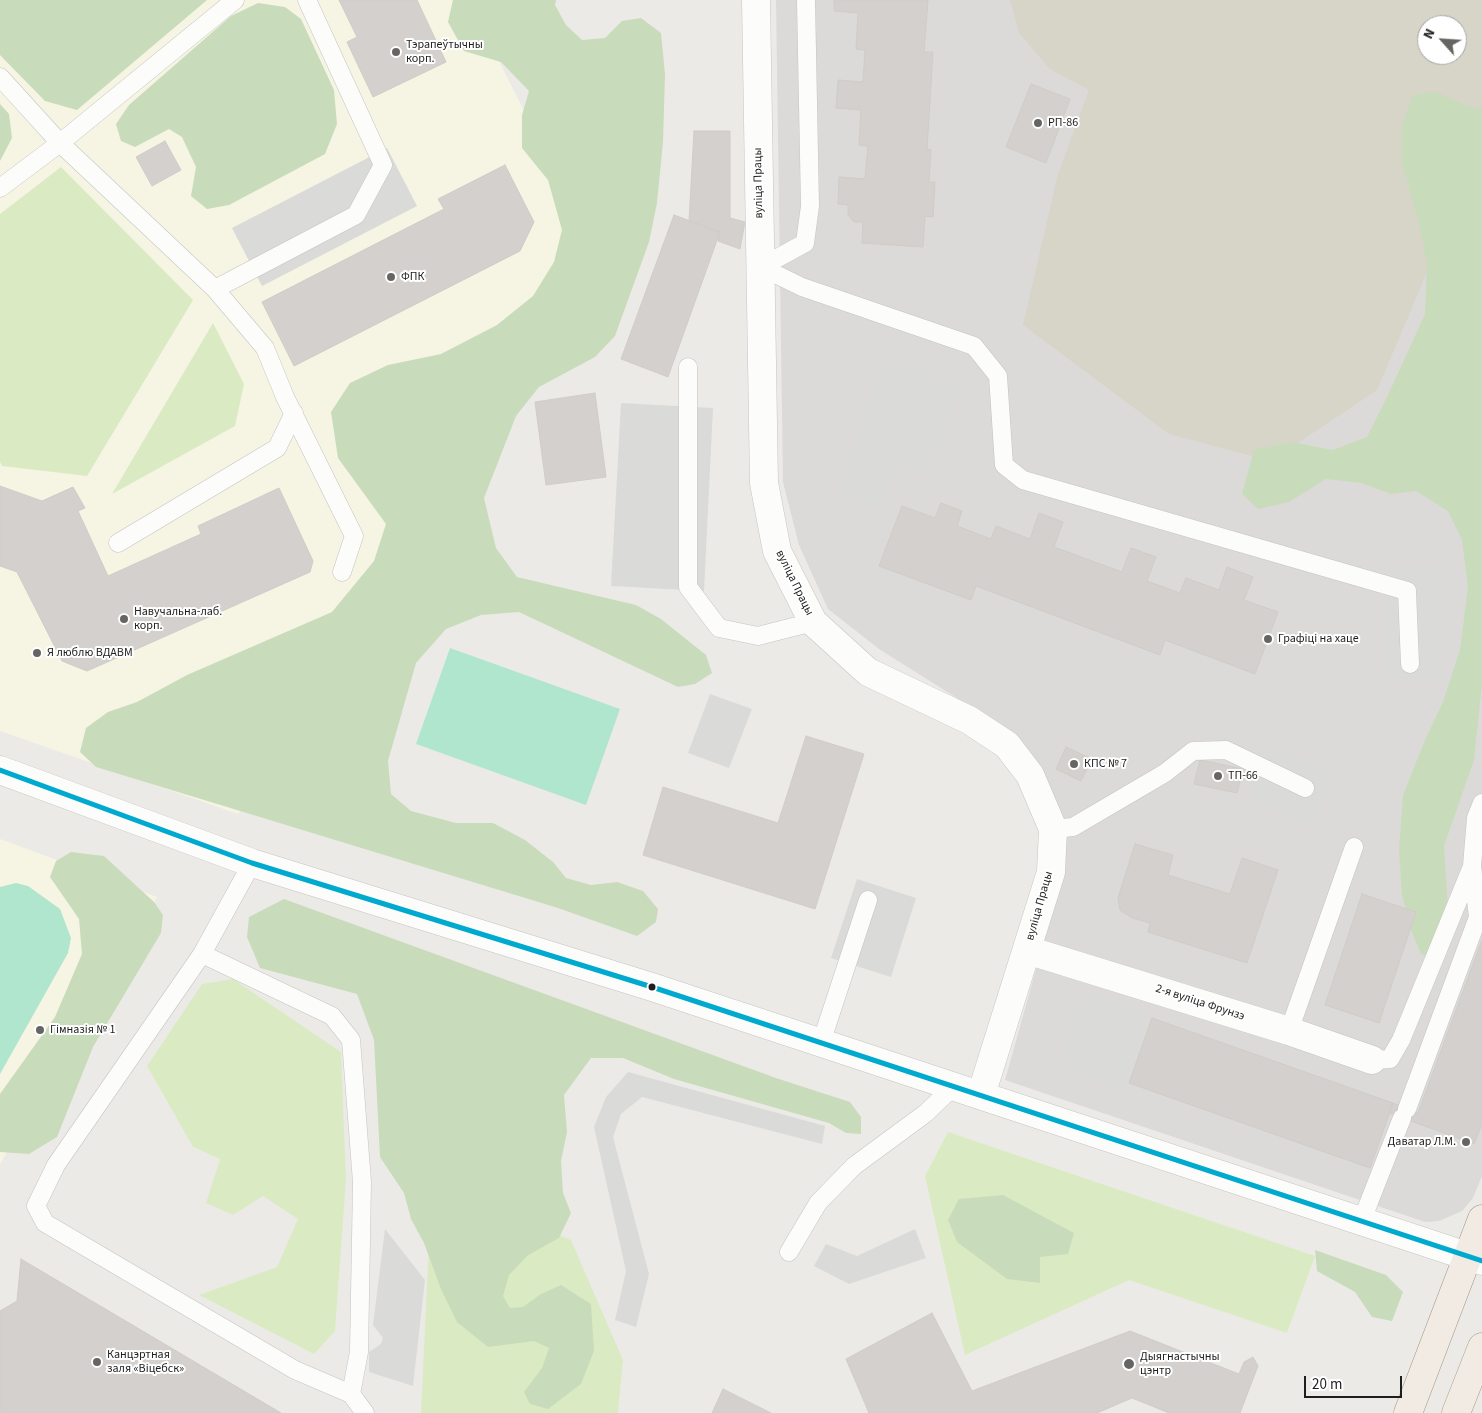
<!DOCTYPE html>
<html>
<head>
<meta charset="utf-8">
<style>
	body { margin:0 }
	#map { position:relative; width:1482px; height:1413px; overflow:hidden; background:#eceae7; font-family:"Source Sans 3",sans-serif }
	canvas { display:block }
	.north { position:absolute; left:1417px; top:15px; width:50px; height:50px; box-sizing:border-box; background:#fff; border:1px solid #a5a5a5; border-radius:50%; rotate:296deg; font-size:14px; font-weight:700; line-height:20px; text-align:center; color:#1e1e1e }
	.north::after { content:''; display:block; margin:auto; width:18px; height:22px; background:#666564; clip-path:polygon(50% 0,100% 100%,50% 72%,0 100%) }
	.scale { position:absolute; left:1304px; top:1376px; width:98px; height:22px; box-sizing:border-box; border:2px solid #1e1e1e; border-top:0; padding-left:6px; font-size:15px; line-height:18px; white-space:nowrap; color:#1e1e1e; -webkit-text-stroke:4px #fff; paint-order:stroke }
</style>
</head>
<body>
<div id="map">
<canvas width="1482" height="1413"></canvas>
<div class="north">N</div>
<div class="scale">20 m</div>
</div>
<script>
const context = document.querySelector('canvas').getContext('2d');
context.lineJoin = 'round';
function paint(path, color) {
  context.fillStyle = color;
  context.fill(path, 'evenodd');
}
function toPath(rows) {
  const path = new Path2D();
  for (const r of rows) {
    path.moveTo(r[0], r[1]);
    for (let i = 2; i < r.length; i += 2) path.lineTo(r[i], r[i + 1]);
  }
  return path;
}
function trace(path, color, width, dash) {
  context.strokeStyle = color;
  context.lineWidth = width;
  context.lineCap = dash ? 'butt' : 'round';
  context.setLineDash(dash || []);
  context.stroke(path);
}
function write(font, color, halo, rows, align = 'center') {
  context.font = font + ' "Source Sans 3",sans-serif';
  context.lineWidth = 4;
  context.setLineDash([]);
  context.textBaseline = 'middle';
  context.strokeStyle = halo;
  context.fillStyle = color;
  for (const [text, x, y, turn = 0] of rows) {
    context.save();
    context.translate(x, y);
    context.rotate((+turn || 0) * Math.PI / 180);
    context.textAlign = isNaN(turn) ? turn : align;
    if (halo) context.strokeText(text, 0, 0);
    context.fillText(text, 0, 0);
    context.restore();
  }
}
const residential = toPath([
	[776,0,1482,0,1482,1176,1473,1198,1462,1211,1439,1221,1425,1222,1005,1080,1063,873,1064,823,1037,761,995,722,879,649,828,609,799,545,783,482],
	[1427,25,1457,25,1457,55,1427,55]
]);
const education = toPath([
	[0,0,468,0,585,232,440,551,238,814,0,731],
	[0,839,157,897,0,1164]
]);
const religious = toPath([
	[387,148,417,206,262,286,232,228],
	[886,360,959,388,927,473,899,463,881,510,836,493],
	[621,403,713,408,704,591,611,586],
	[1384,569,1443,570,1442,678,1383,678],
	[710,694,752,709,729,768,688,753],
	[1273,746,1335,771,1313,825,1251,800],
	[857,879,916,898,891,977,831,958],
	[1086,991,1148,1013,1122,1090,1059,1068],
	[628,1072,825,1126,822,1144,642,1097,621,1114,613,1137,649,1274,636,1327,615,1320,626,1271,594,1127,606,1097],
	[385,1229,425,1280,413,1386,369,1372,369,1352,381,1344,383,1338,373,1325],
	[915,1229,926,1258,849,1284,814,1266,826,1244,857,1256]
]);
const construction = toPath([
	[1010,0,1482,0,1482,143,1377,390,1271,461,1169,434,1023,325,1058,174,1089,90,1050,69,1019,33],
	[1427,25,1457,25,1457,55,1427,55]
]);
const grass = toPath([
	[61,167,193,300,87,476,2,466,0,462,0,214],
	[213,323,244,384,235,426,112,494],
	[233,979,341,1052,346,1180,335,1331,314,1354,199,1295,277,1267,298,1219,263,1196,233,1215,206,1203,220,1159,193,1147,147,1066,202,984],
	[948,1132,1315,1256,1287,1333,1129,1280,965,1355,925,1176],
	[524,1221,571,1240,623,1360,618,1413,421,1413,430,1222]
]);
const forest = toPath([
	[0,0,207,0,77,110,45,101,0,55],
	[453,0,556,0,555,5,566,25,582,40,605,38,622,21,641,18,661,33,665,74,663,142,657,203,649,242,615,336,595,357,539,387,516,416,484,498,496,548,517,577,636,605,661,619,706,655,712,673,695,684,678,687,519,612,481,615,446,629,416,663,388,761,391,794,411,811,456,823,493,823,525,840,553,862,566,878,591,885,617,882,643,891,658,909,656,922,637,936,558,908,96,767,80,752,86,728,108,712,137,702,187,675,332,612,374,561,386,524,338,458,331,412,350,383,388,365,441,354,497,325,533,296,554,262,562,230,548,180,522,148,522,115,529,91,501,62,464,51,448,22],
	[258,3,285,7,301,19,334,90,337,124,325,154,229,205,207,209,191,196,196,167,182,137,169,129,135,147,121,141,116,124,129,105,231,16],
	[1436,92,1475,109,1482,108,1482,684,1474,760,1444,846,1448,906,1433,958,1421,954,1411,930,1402,895,1399,849,1403,795,1425,740,1443,702,1460,650,1468,587,1462,540,1448,511,1416,491,1391,494,1361,483,1326,479,1289,502,1258,509,1242,494,1254,450,1292,442,1333,450,1367,437,1388,395,1425,314,1427,264,1419,223,1401,159,1402,125,1413,95],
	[0,104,9,114,12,138,0,161],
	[71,852,104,856,154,902,163,915,161,933,93,1047,57,1137,29,1154,0,1152,0,1094,55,1017,82,954,79,919,50,877,56,861],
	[284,899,776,1078,850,1102,861,1117,861,1134,846,1133,829,1123,674,1079,623,1058,591,1058,564,1095,567,1132,561,1161,563,1193,571,1213,559,1238,527,1256,509,1275,503,1296,510,1308,523,1307,541,1294,561,1285,591,1304,594,1351,581,1384,548,1409,530,1404,524,1392,542,1368,549,1348,534,1341,488,1347,457,1322,441,1289,424,1243,411,1219,404,1193,380,1157,374,1040,357,994,260,968,247,937,249,917],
	[1003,1195,1074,1233,1068,1254,1040,1257,1040,1283,1007,1279,957,1242,948,1220,959,1199],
	[1315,1250,1386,1275,1403,1292,1392,1321,1372,1317,1355,1292,1317,1271]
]);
const pitch = toPath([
	[450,648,620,709,586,805,416,744],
	[16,883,28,886,60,909,71,938,68,953,0,1074,0,887]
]);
const building = toPath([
	[339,0,417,0,446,62,373,97,347,42,357,37,339,0],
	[834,0,928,0,924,52,933,52,927,149,931,150,929,182,935,182,933,217,925,216,923,247,862,243,863,222,854,222,848,215,848,205,838,204,839,177,865,179,868,146,859,145,861,110,836,108,838,80,863,82,865,50,856,49,858,13,834,11,834,0],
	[1031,84,1070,99,1046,163,1006,147,1031,84],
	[694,131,730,131,730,218,745,222,740,249,718,241,720,232,689,221,694,131],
	[165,141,181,170,152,186,136,157,165,141],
	[505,165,534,222,520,251,294,366,262,302,444,209,438,199,505,165],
	[674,215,720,232,668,377,621,359,674,215],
	[595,393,606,477,546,485,535,402,595,393],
	[0,486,42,501,73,487,85,508,78,511,108,576,201,534,198,526,279,488,313,561,310,572,87,671,62,661,17,572,0,566,0,486],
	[941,503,962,511,957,526,991,539,996,526,1030,539,1039,513,1063,522,1054,547,1122,572,1131,548,1156,557,1147,581,1180,593,1186,578,1219,590,1227,567,1253,577,1244,600,1278,612,1255,674,1165,640,1160,655,976,586,971,600,879,566,902,506,935,518,941,503],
	[806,736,864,754,815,909,643,855,663,787,778,823,806,736],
	[1066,747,1092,759,1081,781,1056,769,1066,747],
	[1200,760,1243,769,1237,793,1194,784,1200,760],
	[1135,844,1173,855,1168,875,1230,894,1242,858,1278,870,1247,963,1148,932,1150,923,1132,918,1120,910,1118,898,1135,844],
	[1362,894,1416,912,1379,1023,1325,1005,1362,894],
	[1482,940,1482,1124,1474,1144,1389,1113,1393,1103,1418,1113,1482,940],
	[1152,1018,1393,1103,1370,1168,1129,1083,1152,1018],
	[21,1259,281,1413,0,1413,0,1311,17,1301,21,1259],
	[932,1313,972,1391,1130,1331,1239,1374,1244,1362,1253,1357,1258,1366,1240,1413,1169,1413,1132,1398,1097,1413,869,1413,846,1359,932,1313],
	[723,1389,771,1413,712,1413,723,1389]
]);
const service = toPath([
	[0,77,60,143,215,289,265,348,285,397,354,536,342,572],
	[0,188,60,143,235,0],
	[761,267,802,287,974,346,998,376,1004,465,1023,480,1407,591,1410,664],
	[761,267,805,243,810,206,806,0],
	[215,289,356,215,383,165,307,0],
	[688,367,688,587,719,628,758,636,813,622],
	[118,543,277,448,294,413],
	[1053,829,1073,827,1165,773,1193,751,1226,750,1305,788],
	[252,863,202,954,56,1165,36,1206,45,1223,295,1370,351,1394,365,1413],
	[202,954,332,1016,351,1040,362,1182,359,1352,351,1394],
	[1289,1031,1354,847],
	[821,1043,868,900],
	[1372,1060,1390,1059,1401,1040,1471,869],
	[1407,1109,1478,917,1472,866,1476,818,1482,803],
	[1362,1220,1402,1118],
	[789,1252,818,1203,854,1166,926,1113,954,1086]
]);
const minor = toPath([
	[756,0,764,483,777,551,813,622,868,672,969,720,1007,745,1030,775,1053,829,1051,872,981,1095],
	[1027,950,1289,1031,1372,1060]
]);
const tertiary = toPath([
	[0,770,252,863,652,987,1482,1261]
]);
const primary = toPath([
	[1408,1413,1482,1219],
	[1456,1413,1482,1347]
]);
const bus1 = toPath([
	[0,770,252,863,652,987,1482,1261]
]);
const markers = [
	[396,52,5,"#666564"],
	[1038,123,5,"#666564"],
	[391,277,5,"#666564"],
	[124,619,5,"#666564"],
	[1268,639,5,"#666564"],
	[37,653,5,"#666564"],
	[1074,764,5,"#666564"],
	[1218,776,5,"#666564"],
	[652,987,4.5,"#1e1e1e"],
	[40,1030,5,"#666564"],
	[1466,1142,5,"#666564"],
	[97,1362,5,"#666564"],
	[1129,1364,6,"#666564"]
];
const poiNames = [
	["Тэрапеўтычны",406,45],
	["корп.",406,59],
	["РП-86",1048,123],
	["ФПК",401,277],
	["Навучальна-лаб.",134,612],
	["корп.",134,626],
	["Графіці на хаце",1278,639],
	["Я люблю ВДАВМ",47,653],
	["КПС № 7",1084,764],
	["ТП-66",1228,776],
	["Гімназія № 1",50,1030],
	["Даватар Л.М.",1456,1142,"right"],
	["Канцэртная",107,1355],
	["заля «Віцебск»",107,1369],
	["Дыягнастычны",1140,1357],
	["цэнтр",1140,1371]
];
const streetNames = [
	["вуліца Працы",759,183,-91],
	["вуліца Працы",794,583,64],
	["вуліца Працы",1040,906,-74],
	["2-я вуліца Фрунзэ",1200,1003,18]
];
paint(residential, '#dbdad8');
paint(education, '#f6f4e2');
paint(religious, '#dadad8');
paint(construction, '#d6d5c8');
paint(grass, '#daebc4');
paint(forest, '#c8dcbb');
paint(pitch, '#b0e6cd');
paint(building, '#d3d0ce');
trace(building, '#d0ccc8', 1);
trace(service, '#c5c4c3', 19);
trace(minor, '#c5c4c3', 29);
trace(tertiary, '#c5c4c3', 29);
trace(primary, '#a39783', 29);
trace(service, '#fcfcfb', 18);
trace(minor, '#fcfcfb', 28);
trace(tertiary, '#fcfcfb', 28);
trace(primary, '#f1ebe4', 28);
trace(bus1, '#00a9ce', 5);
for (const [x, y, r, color] of markers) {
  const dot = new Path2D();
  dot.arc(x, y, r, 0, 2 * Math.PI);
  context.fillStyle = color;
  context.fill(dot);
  trace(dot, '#fff', 2);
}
write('12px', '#1e1e1e', '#fff', poiNames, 'left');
write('12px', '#1e1e1e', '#fff', streetNames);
</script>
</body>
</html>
